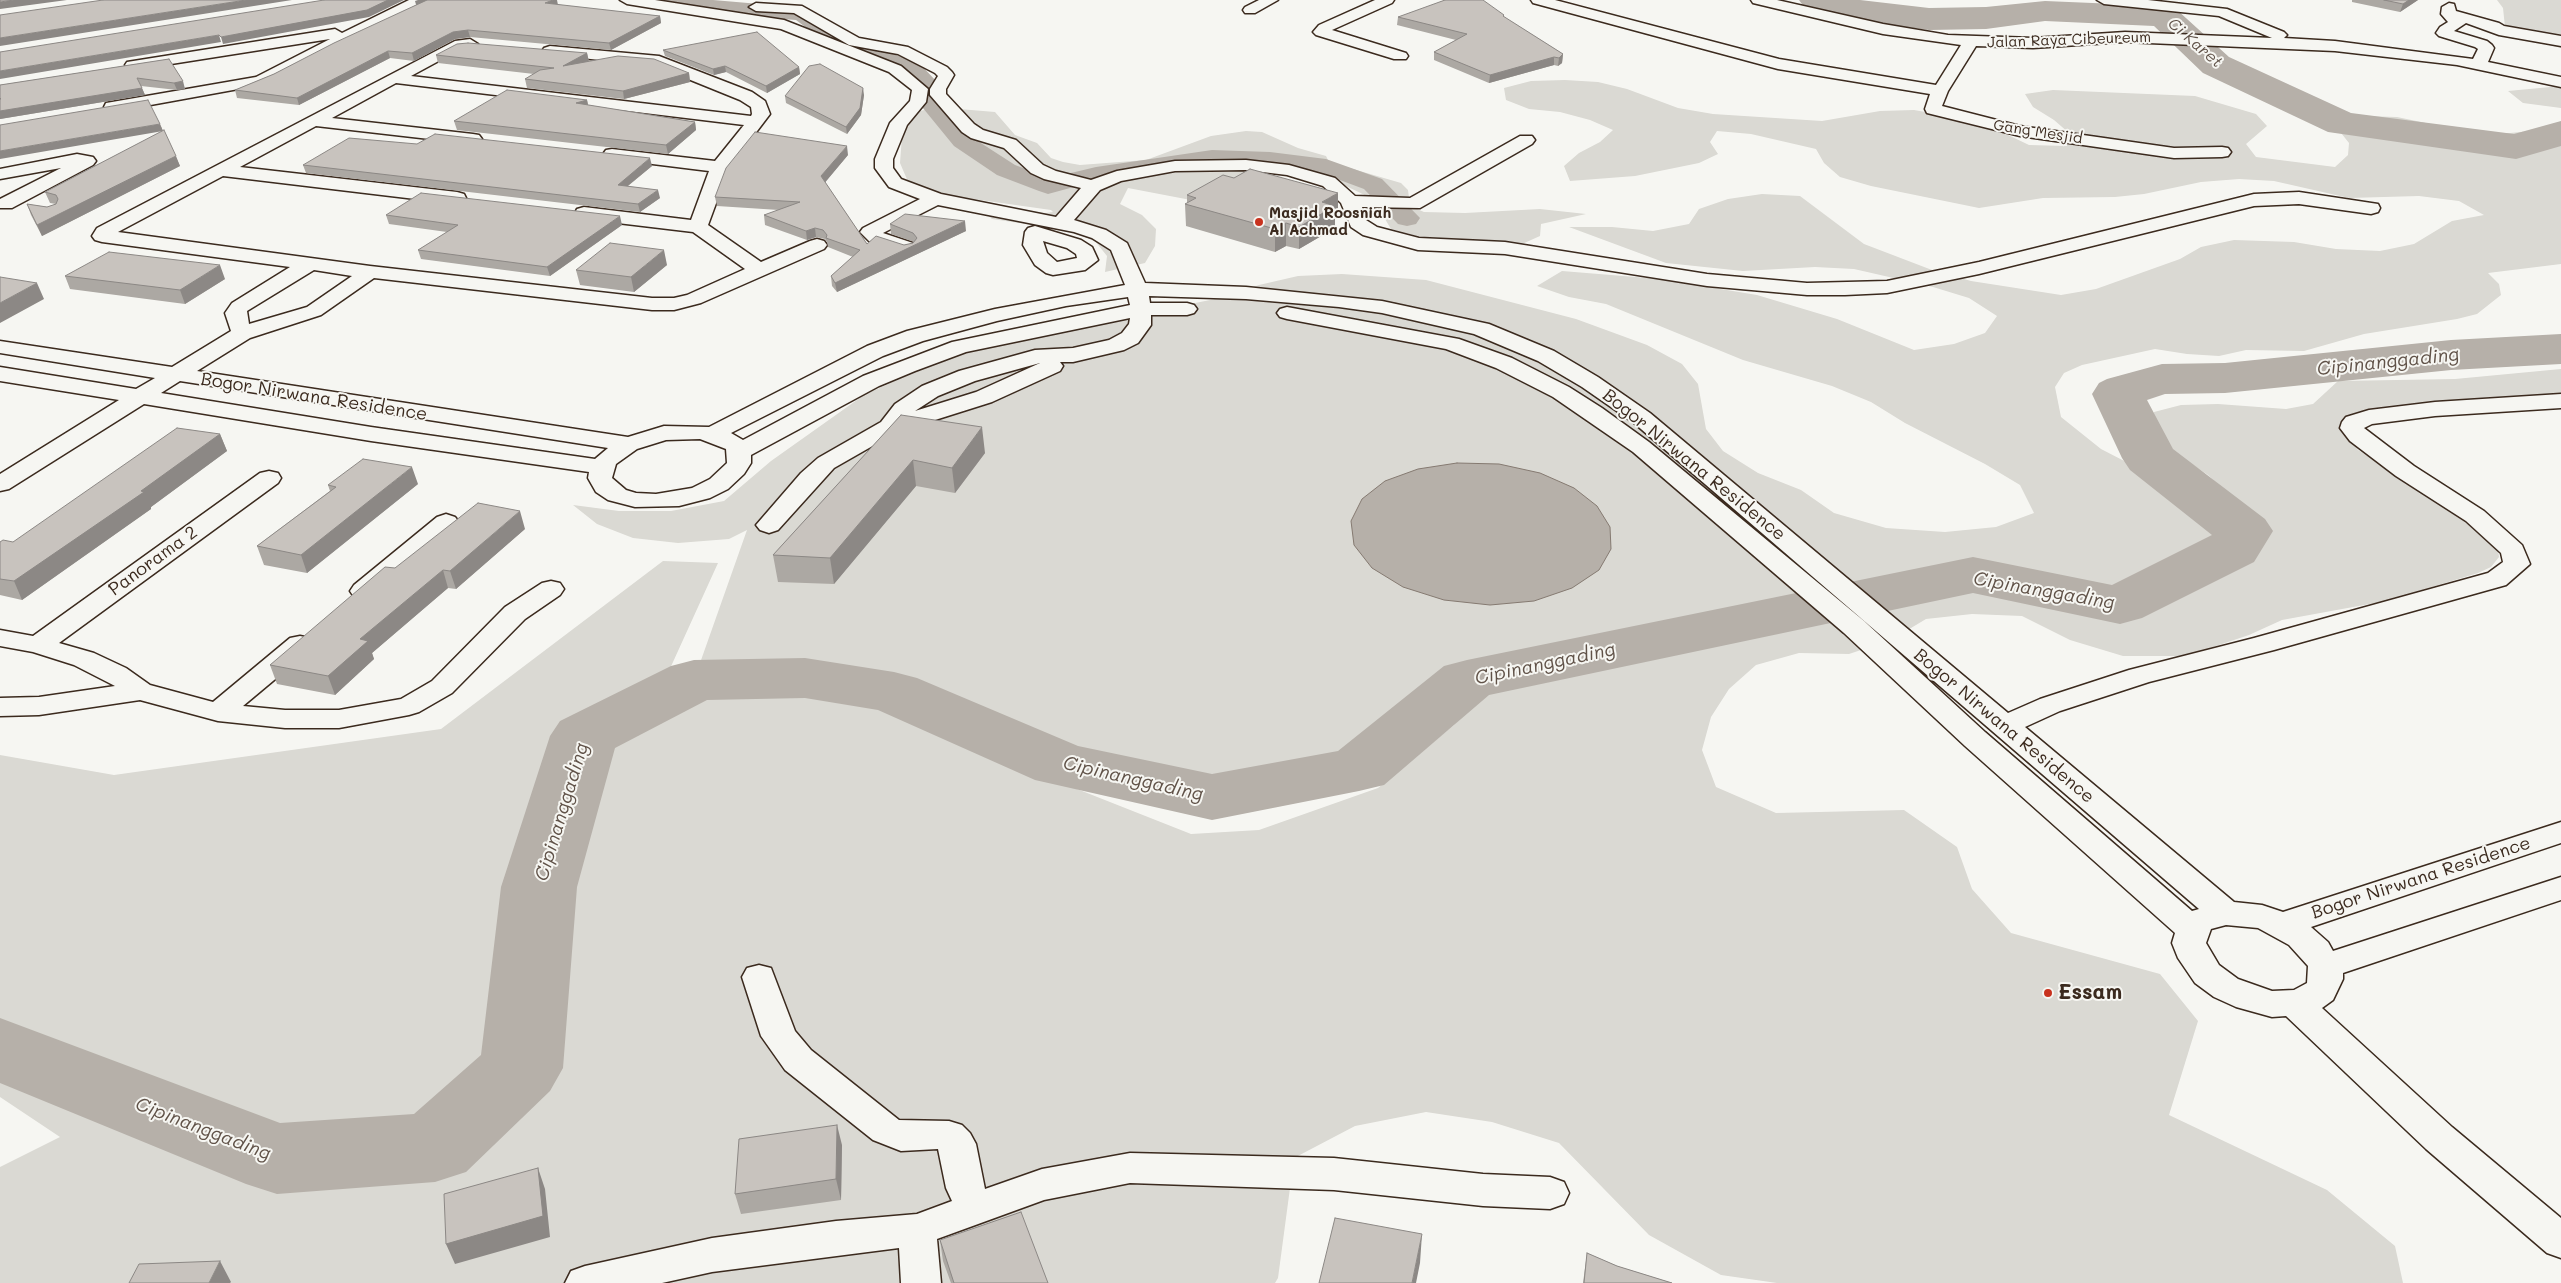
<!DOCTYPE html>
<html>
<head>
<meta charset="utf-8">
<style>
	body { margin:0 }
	canvas { display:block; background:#f6f6f2 }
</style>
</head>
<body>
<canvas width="2561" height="1283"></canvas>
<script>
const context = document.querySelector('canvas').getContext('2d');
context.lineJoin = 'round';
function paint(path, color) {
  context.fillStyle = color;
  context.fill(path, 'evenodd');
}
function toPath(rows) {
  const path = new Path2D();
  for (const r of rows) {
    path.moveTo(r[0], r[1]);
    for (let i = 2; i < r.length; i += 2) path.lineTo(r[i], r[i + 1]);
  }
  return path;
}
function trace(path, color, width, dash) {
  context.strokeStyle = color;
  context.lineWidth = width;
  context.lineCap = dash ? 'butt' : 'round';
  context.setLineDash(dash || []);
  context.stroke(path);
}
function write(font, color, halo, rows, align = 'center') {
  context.font = font + ' Mali,sans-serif';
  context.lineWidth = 4;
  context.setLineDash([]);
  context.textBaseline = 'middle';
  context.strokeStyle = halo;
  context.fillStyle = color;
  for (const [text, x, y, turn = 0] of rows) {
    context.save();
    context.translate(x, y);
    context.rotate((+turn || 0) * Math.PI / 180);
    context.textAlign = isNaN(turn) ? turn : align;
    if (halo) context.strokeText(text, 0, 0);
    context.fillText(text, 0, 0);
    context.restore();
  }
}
const green = toPath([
	[2497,0,2561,0,2561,48,2522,38,2505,27,2503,8],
	[1565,80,1598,82,1627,89,1678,108,1713,114,1822,121,1880,111,1914,110,1981,122,2029,145,2067,146,2069,133,2054,120,2033,107,2025,94,2053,90,2195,96,2256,114,2267,126,2246,144,2256,157,2335,167,2348,155,2349,143,2330,119,2361,116,2397,117,2474,133,2510,133,2561,128,2561,264,2488,273,2499,284,2501,295,2477,314,2457,319,2364,334,2304,351,2246,350,2219,356,2187,354,2155,349,2082,365,2064,373,2055,387,2061,417,2101,449,2132,465,2182,497,2196,514,2232,515,2231,496,2208,475,2160,443,2146,426,2154,412,2181,405,2218,404,2286,409,2313,404,2338,381,2455,379,2561,369,2561,399,2399,409,2346,435,2358,450,2434,497,2497,544,2499,557,2491,567,2478,573,2386,601,2282,620,2249,635,2186,656,2123,656,2070,640,2022,616,1972,614,1926,619,1891,640,1849,654,1799,653,1756,665,1729,689,1711,717,1702,750,1716,787,1776,813,1904,810,1957,847,1972,889,2011,933,2160,974,2198,1021,2169,1115,2327,1190,2395,1246,2403,1283,1777,1283,1721,1275,1649,1235,1559,1143,1492,1122,1426,1112,1355,1126,1294,1158,1278,1278,1275,1283,0,1283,0,1167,60,1137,0,1097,0,755,114,775,441,729,663,561,718,563,648,717,744,685,694,680,747,530,729,539,678,543,633,538,597,524,573,505,619,511,671,511,724,501,771,461,864,395,921,369,968,352,1036,335,1225,297,1259,285,1298,276,1342,274,1426,280,1576,319,1647,345,1682,364,1698,384,1706,429,1723,451,1758,473,1801,490,1834,513,1886,528,1945,532,1996,527,2034,513,2020,485,1985,464,1905,423,1871,402,1832,386,1743,360,1606,304,1569,297,1537,286,1562,271,1660,279,1757,295,1837,319,1914,350,1954,344,1985,333,1997,316,1969,298,1933,287,1854,269,1815,267,1743,271,1666,263,1569,227,1612,227,1653,231,1689,224,1699,209,1728,199,1762,194,1800,196,1864,244,1932,270,1971,281,2061,295,2096,289,2180,259,2201,247,2234,240,2294,242,2336,249,2380,251,2414,244,2452,221,2484,215,2459,201,2419,196,2349,198,2274,181,2239,179,2201,182,2144,194,2115,197,2043,198,1979,208,1871,186,1840,177,1824,163,1816,149,1751,134,1717,131,1710,142,1718,154,1699,163,1635,176,1570,181,1564,166,1579,153,1600,142,1613,130,1590,120,1560,112,1529,109,1506,100,1504,88,1531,81],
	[914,699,1160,785,1377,754,1467,710,1454,725,1378,788,1259,830,1191,834,1039,774],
	[534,967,531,1043,507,1104,435,1147,428,1148],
	[2561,86,2561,108,2523,103,2508,91],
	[935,107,995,112,1015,135,1037,143,1051,158,1063,162,1080,165,1146,160,1211,136,1246,131,1262,132,1298,148,1326,156,1329,162,1401,183,1408,190,1410,206,1424,212,1465,213,1540,209,1586,214,1541,224,1540,236,1522,244,1424,238,1391,229,1373,199,1325,176,1255,169,1196,201,1128,188,1120,204,1142,215,1156,229,1155,246,1145,263,1105,272,1107,256,1095,241,1067,230,992,219,984,212,988,209,1046,213,1053,212,1051,210,938,194,909,184,900,163,902,136,917,112]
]);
const water = toPath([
	[1457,463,1499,464,1540,473,1574,488,1597,506,1610,527,1611,549,1599,570,1572,588,1534,601,1490,605,1444,600,1403,587,1372,568,1354,545,1351,521,1362,499,1385,481,1418,469,1457,463]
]);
const canal = toPath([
	[665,0,713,0,783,6,809,11,848,37,920,64,936,81,940,101,970,136,1015,165,1050,178,1096,167,1212,150,1270,152,1326,159,1382,179,1420,218,1416,224,1407,226,1398,224,1364,189,1321,173,1270,166,1212,164,1096,181,1048,194,1039,191,997,175,954,146,918,102,914,83,904,74,832,47,796,20,731,15,675,6,668,4,665,0]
]);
const river = toPath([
	[1799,0,1860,0,1929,8,1986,7,2045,1,2164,6,2176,9,2229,57,2351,113,2514,134,2561,121,2561,146,2516,159,2328,132,2203,73,2154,26,2045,21,1986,29,1929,30,1867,22,1804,7,1799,0],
	[2561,334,2561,364,2451,370,2225,393,2165,394,2147,400,2173,449,2265,519,2273,531,2254,562,2142,618,2120,624,1973,593,1489,695,1384,785,1359,791,1212,820,1035,780,878,710,805,698,707,700,615,748,577,887,563,1068,550,1091,466,1172,435,1182,277,1194,246,1184,0,1083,0,1018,280,1123,414,1114,481,1055,501,887,550,736,560,721,671,666,694,660,805,658,894,672,917,678,1078,746,1212,774,1338,751,1444,666,1467,660,1973,557,2112,585,2212,535,2130,470,2122,458,2092,394,2099,383,2107,379,2162,364,2225,363,2451,340,2561,334]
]);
const minor = toPath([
	[409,0,427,0,266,84,112,112,106,111,104,107,106,103,112,102,256,77,330,39,133,70,127,68,125,65,127,62,335,29,342,33,409,0],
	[620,0,655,0,784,20,901,66,928,89,926,102,907,125,893,159,893,168,901,179,941,194,1056,217,1081,188,1044,179,1031,173,1004,148,971,138,962,132,930,95,930,89,938,76,935,73,898,54,849,45,794,13,756,11,749,7,756,3,802,6,859,38,908,47,947,67,952,72,954,75,946,89,946,94,974,124,983,130,1016,140,1043,165,1056,171,1091,180,1117,171,1175,161,1246,160,1289,165,1335,178,1355,196,1410,198,1520,136,1532,136,1535,140,1532,144,1420,208,1362,207,1366,220,1377,227,1419,238,1505,242,1707,274,1807,283,1887,281,1979,262,2254,194,2299,192,2378,204,2380,208,2378,212,2371,214,2299,204,2254,206,1979,274,1887,293,1845,295,1807,295,1707,286,1505,254,1418,250,1363,235,1351,227,1341,203,1323,186,1287,175,1246,170,1175,171,1121,181,1100,190,1074,220,1106,230,1127,243,1145,283,1246,287,1382,301,1489,324,1554,351,1598,377,1650,413,2008,713,2040,699,2129,670,2254,638,2488,573,2503,562,2501,553,2466,521,2396,476,2350,441,2340,428,2342,422,2346,417,2369,410,2435,402,2561,394,2561,408,2435,416,2372,424,2364,428,2414,466,2484,511,2522,545,2530,564,2506,585,2274,650,2149,682,2060,711,2025,727,2234,902,2262,905,2283,912,2561,822,2561,843,2311,927,2328,942,2333,951,2561,877,2561,900,2343,973,2343,979,2333,1000,2322,1008,2452,1127,2561,1218,2561,1258,2547,1253,2426,1149,2286,1016,2272,1017,2236,1007,2214,997,2195,983,2178,958,2172,943,2175,933,1965,746,1844,633,1633,452,1553,397,1496,368,1446,349,1287,319,1280,317,1277,313,1280,309,1287,307,1459,339,1512,358,1569,387,1602,408,1649,442,1864,621,1985,732,2192,911,2199,909,1634,423,1582,387,1538,361,1474,334,1382,313,1339,307,1246,299,1149,296,1150,303,1187,303,1194,305,1197,309,1194,313,1187,315,1151,315,1151,325,1138,343,1124,350,1073,362,1060,362,1063,366,1060,371,992,402,897,432,834,468,778,530,769,533,760,530,756,525,801,473,818,458,881,422,895,404,922,386,959,371,1035,350,1073,348,1109,340,1122,333,1129,324,1130,318,966,352,915,371,879,386,751,455,751,463,744,474,728,489,710,498,679,506,635,507,608,500,596,492,588,478,589,472,371,441,144,404,9,489,0,491,0,474,119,400,0,381,0,367,136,389,155,378,0,353,0,341,172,367,231,331,225,313,232,303,290,267,102,242,95,240,92,236,97,228,455,41,470,39,478,44,476,47,459,50,411,76,751,116,752,114,751,107,740,100,656,66,544,54,542,51,544,48,550,46,659,56,752,92,765,101,770,114,729,168,708,225,761,262,810,241,817,239,824,241,827,245,824,249,701,303,674,310,652,310,374,278,321,315,250,338,197,371,628,437,664,426,709,427,867,346,907,331,995,309,1125,285,1111,250,1092,238,1074,232,938,205,883,233,913,243,916,247,913,251,906,253,869,241,860,232,863,228,920,199,889,187,875,168,875,159,890,123,910,101,912,90,889,72,781,29,627,4,620,0],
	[396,83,744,125,715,161,612,149,606,150,603,154,606,158,612,159,709,171,691,220,584,207,577,209,575,213,577,217,584,219,693,232,745,269,687,295,674,298,652,298,370,266,118,232,223,176,457,204,464,202,466,198,464,194,457,192,240,167,316,126,473,144,479,143,482,139,479,135,473,134,332,118,396,83],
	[314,270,352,276,307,307,249,324,247,311,314,270],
	[1128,297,1130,305,952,342,863,376,743,440,731,433,883,356,923,341,997,321,1066,306,1128,297],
	[1040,363,976,392,915,411,938,396,975,381,1040,363],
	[180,381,608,448,595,459,371,427,161,393,180,381],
	[700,439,726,449,727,463,710,479,692,488,656,494,636,493,626,490,612,478,616,464,637,449,666,440,700,439],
	[2226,925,2258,928,2289,945,2308,966,2307,983,2294,990,2272,991,2238,979,2219,965,2206,943,2211,929,2226,925],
	[1259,0,1278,0,1255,13,1245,13,1243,10,1245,7,1259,0],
	[1375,0,1394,0,1392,3,1332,30,1406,53,1408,56,1406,59,1394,59,1316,35,1313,32,1319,25,1375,0],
	[1531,0,1555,0,1779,59,1936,85,1961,45,1883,34,1753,3,1751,0,1777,0,1883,24,1948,35,2033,38,2125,32,2272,38,2219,16,2104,4,2097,0,2148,0,2227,9,2284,32,2287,35,2284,38,2335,41,2473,59,2478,49,2475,47,2439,36,2436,33,2440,27,2448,22,2441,14,2442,7,2449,3,2454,4,2456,11,2499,23,2504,26,2561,36,2561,46,2499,35,2466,23,2454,31,2487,41,2492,45,2494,48,2488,62,2561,77,2561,87,2457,65,2335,51,2125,42,2033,48,1976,46,1948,91,1942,106,2020,126,2174,148,2222,147,2228,148,2231,152,2228,156,2222,157,2174,158,2020,136,1927,113,1925,109,1930,94,1778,69,1533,3,1531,0],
	[77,154,93,157,96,161,93,165,12,208,0,208,0,199,61,168,0,179,0,169,77,154],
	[1035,226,1081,240,1092,247,1098,260,1085,270,1053,275,1046,273,1035,265,1023,245,1025,232,1028,228,1035,226],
	[1043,241,1067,248,1076,254,1077,258,1057,262,1047,253,1043,241],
	[269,471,278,473,281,478,278,483,59,643,94,653,126,668,150,685,213,702,290,638,300,636,310,638,314,644,310,650,243,706,285,710,339,710,401,699,432,681,505,607,542,583,551,581,560,583,564,589,560,595,525,619,452,693,419,712,409,715,339,728,285,728,218,721,140,700,39,715,0,716,0,698,39,697,115,686,74,665,33,652,0,646,0,630,33,636,260,473,269,471],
	[446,514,455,517,459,522,455,527,372,597,363,599,354,597,350,591,354,585,437,517,446,514],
	[759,965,771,968,795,1031,811,1050,899,1120,949,1121,962,1125,970,1133,976,1144,985,1189,1042,1169,1130,1153,1334,1158,1483,1174,1550,1177,1564,1182,1569,1193,1564,1204,1550,1209,1483,1206,1334,1190,1130,1183,1044,1200,937,1239,941,1283,901,1283,899,1248,712,1272,662,1283,565,1283,571,1271,585,1266,712,1238,836,1221,917,1214,952,1201,946,1188,938,1149,901,1151,873,1140,785,1070,761,1036,742,977,747,968,759,965]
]);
const wall = toPath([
	[2352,0,2418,0,2400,12,2352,2],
	[416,5,558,5,660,16,661,23,611,50,470,37,455,39,414,61,390,58,299,105,237,98,235,90,274,74],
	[1504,15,1504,17,1563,54,1562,63,1558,66,1554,65,1489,83,1434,60,1434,52,1456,40,1397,25,1398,17],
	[663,50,799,67,800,74,767,93,726,72,714,75,665,56],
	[587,53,589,62,689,73,690,82,624,99,527,88,525,79,534,74,438,63,436,55],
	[169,59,185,89,177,90,141,86,145,95,0,119,0,85],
	[864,95,861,115,847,134,786,103,785,96],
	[587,100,588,105,695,122,696,130,668,154,457,130,454,121],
	[160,124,163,131,180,166,42,236,31,215,27,204,47,207,56,204,50,203,45,192,161,132],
	[848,155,825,182,867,244,904,245,913,243,914,242,891,234,890,224,966,231,837,292,832,286,831,276,853,257,828,247,827,242,825,239,816,237,807,240,765,225,764,215,779,210,717,206,715,197],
	[303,165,652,166,628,186,660,198,640,212,306,173],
	[1187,195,1338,215,1335,216,1335,228,1299,249,1286,246,1275,252,1186,226,1185,204,1187,203],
	[386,215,622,225,550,276,421,259,418,250,447,232,389,224],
	[667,265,634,292,580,285,576,270],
	[65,276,225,279,185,304,70,289],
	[901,415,985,453,955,493,916,486,834,584,778,582,773,555],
	[220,434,227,451,151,507,151,509,22,600,0,595,0,542,13,542],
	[418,484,307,573,264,565,257,546,330,491,328,485],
	[525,529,456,589,448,588,372,653,374,659,335,695,277,684,270,665,395,568],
	[842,1145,841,1200,741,1214,735,1194],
	[940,1240,1048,1283,951,1283,943,1261],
	[1587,1253,1617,1266,1672,1283,1583,1283]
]);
const shadedWall = toPath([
	[14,0,67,0,0,9,0,2],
	[246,0,292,0,0,46,0,38],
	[388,0,404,0,369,17,223,44,221,37],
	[418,0,433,0,417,8,415,1],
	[553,0,557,0,558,5,545,3],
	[2409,0,2418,0,2400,12,2403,4],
	[660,16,661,23,611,50,609,43],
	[468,30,470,37,455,39,414,61,412,53,453,32],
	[219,35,221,42,0,79,0,71],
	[388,51,390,58,299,105,297,98],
	[587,53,589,62,563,66],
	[1563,54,1562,63,1558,66,1559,58],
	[1554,57,1554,65,1489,83,1490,75],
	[725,66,726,72,714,75,713,69],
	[799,67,800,74,767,93,766,86],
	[689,73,690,82,624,99,623,91],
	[183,81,185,89,177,90,174,83],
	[142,88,145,95,0,119,0,111],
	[863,88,864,95,861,115,847,134,846,127],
	[587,100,589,109,576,103],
	[695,122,696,130,668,154,666,145],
	[160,124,163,131,0,159,0,151],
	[847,146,848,155,823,185,821,176],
	[176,156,180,166,42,236,37,225],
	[650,158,652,166,619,193,618,185],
	[658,190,660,198,640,212,638,204],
	[1338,193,1338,215,1335,216,1335,228,1299,249,1299,227,1322,202],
	[620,216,622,225,550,276,547,267],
	[965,221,966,231,837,292,835,283],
	[1286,223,1286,246,1275,252,1275,229],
	[815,228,816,237,807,240,806,231],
	[664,250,667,265,634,292,631,277],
	[220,265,225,279,185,304,180,290],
	[37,283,44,299,0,323,0,303],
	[982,427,985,453,955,493,952,468],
	[220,434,227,451,151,507,151,509,22,600,14,581],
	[913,460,916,486,834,584,830,558],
	[412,467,418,484,307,573,301,555],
	[520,511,525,529,456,589,450,571],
	[443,570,448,588,372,653,374,659,335,695,328,676,360,639],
	[837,1125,842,1145,841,1200,836,1179],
	[538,1168,545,1189,550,1237,455,1264,446,1244],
	[1422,1234,1420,1263,1416,1283,1412,1283],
	[220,1261,231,1282,230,1283,209,1283]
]);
const building = toPath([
	[0,0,14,0,0,2,0,0],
	[103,0,246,0,0,38,0,15,103,0],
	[324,0,388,0,367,10,221,37,219,35,0,71,0,52,324,0],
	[427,0,553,0,545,3,660,16,609,43,468,30,453,32,412,53,388,51,297,98,235,90,274,74,334,43,427,0],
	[1445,0,1483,0,1504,15,1503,16,1563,54,1559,58,1554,57,1490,75,1434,52,1467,34,1398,17,1445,0],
	[2384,0,2409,0,2403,4,2384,0],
	[757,32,799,67,766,86,725,66,713,69,663,50,757,32],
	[468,43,587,53,563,66,618,56,654,59,689,73,623,91,525,79,540,70,554,68,436,55,457,44,468,43],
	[169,59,183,81,174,83,137,78,142,88,0,111,0,99,1,99,0,98,0,85,169,59],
	[820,64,863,88,860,108,846,127,785,96,809,66,820,64],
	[507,90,587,100,576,103,695,122,666,145,454,121,507,90],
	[148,100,160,124,0,151,0,125,148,100],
	[164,130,176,156,37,225,27,204,47,207,56,204,58,199,56,195,45,192,164,130],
	[755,132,847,146,821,176,867,244,876,236,904,245,913,243,917,238,913,233,890,224,905,214,965,221,835,283,831,276,860,250,826,238,827,235,823,230,815,228,806,231,764,215,800,202,715,197,726,168,755,132],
	[435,134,650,158,618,185,658,190,638,204,303,165,349,138,417,144,435,134],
	[1250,169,1338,193,1322,202,1335,206,1299,227,1286,223,1275,229,1185,204,1196,198,1187,195,1223,175,1234,178,1250,169],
	[421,193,620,216,547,267,418,250,458,225,386,215,421,193],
	[610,243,664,250,631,277,576,270,610,243],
	[109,252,220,265,180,290,65,276,109,252],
	[0,277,37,283,0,303,0,277],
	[901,415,982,427,952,468,913,460,830,558,773,555,901,415],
	[177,428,220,434,141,491,144,492,14,581,0,579,0,542,3,540,13,542,177,428],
	[363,459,412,467,301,555,257,546,336,487,328,485,363,459],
	[478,503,520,511,450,571,443,570,360,639,368,641,328,676,270,665,385,567,395,568,478,503],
	[837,1125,836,1179,735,1194,739,1139,837,1125],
	[538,1168,543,1216,446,1244,444,1194,538,1168],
	[1021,1212,1048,1283,954,1283,940,1240,1021,1212],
	[1335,1218,1422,1234,1412,1283,1319,1283,1335,1218],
	[1587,1253,1617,1266,1672,1283,1584,1283,1587,1253],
	[220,1261,209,1283,129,1283,139,1264,220,1261]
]);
const markers = [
	[1259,222,5,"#c8321e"],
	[2048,993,5,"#c8321e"]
];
const farStreetnames = [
	["Jalan Raya Cibeureum",2069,40,-2],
	["Gang Mesjid",2038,132,9]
];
const farPoinames = [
	["Masjid Roosniah",1269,213],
	["Al Achmad",1269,230]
];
const farWaternames = [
	["Ci Karet",2195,43,41]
];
const streetNames = [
	["Bogor Nirwana Residence",314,397,9],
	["Bogor Nirwana Residence",1694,465,39],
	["Panorama 2",153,561,-36],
	["Bogor Nirwana Residence",2004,726,40],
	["Bogor Nirwana Residence",2421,878,-18]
];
const waterNames = [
	["Cipinanggading",2388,362,-6],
	["Cipinanggading",2044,591,10],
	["Cipinanggading",1545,664,-12],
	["Cipinanggading",1133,779,13],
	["Cipinanggading",562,812,-73],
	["Cipinanggading",203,1129,21]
];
const nearPoinames = [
	["Essam",2058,993]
];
paint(green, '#dad9d3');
paint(water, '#b6b0a9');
trace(water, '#857a71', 1);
paint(canal, '#b6b0a9');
paint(river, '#b6b0a9');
trace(minor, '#3b2a1e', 3);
paint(minor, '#f6f6f2');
paint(wall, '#aca8a3');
paint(shadedWall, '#8c8885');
paint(building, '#c8c3be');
trace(building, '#8c8885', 1);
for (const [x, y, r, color] of markers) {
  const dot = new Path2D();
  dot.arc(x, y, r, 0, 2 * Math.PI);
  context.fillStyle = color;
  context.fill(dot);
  trace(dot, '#f6f6f2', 2);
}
write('15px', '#3b2a1e', '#f6f6f2', farStreetnames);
write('bold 15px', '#3b2a1e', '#f6f6f2', farPoinames, 'left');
write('italic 16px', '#605248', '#f6f6f2', farWaternames);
write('18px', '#3b2a1e', '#f6f6f2', streetNames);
write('italic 19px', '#605248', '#f6f6f2', waterNames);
write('bold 21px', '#3b2a1e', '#f6f6f2', nearPoinames, 'left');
</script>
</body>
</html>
